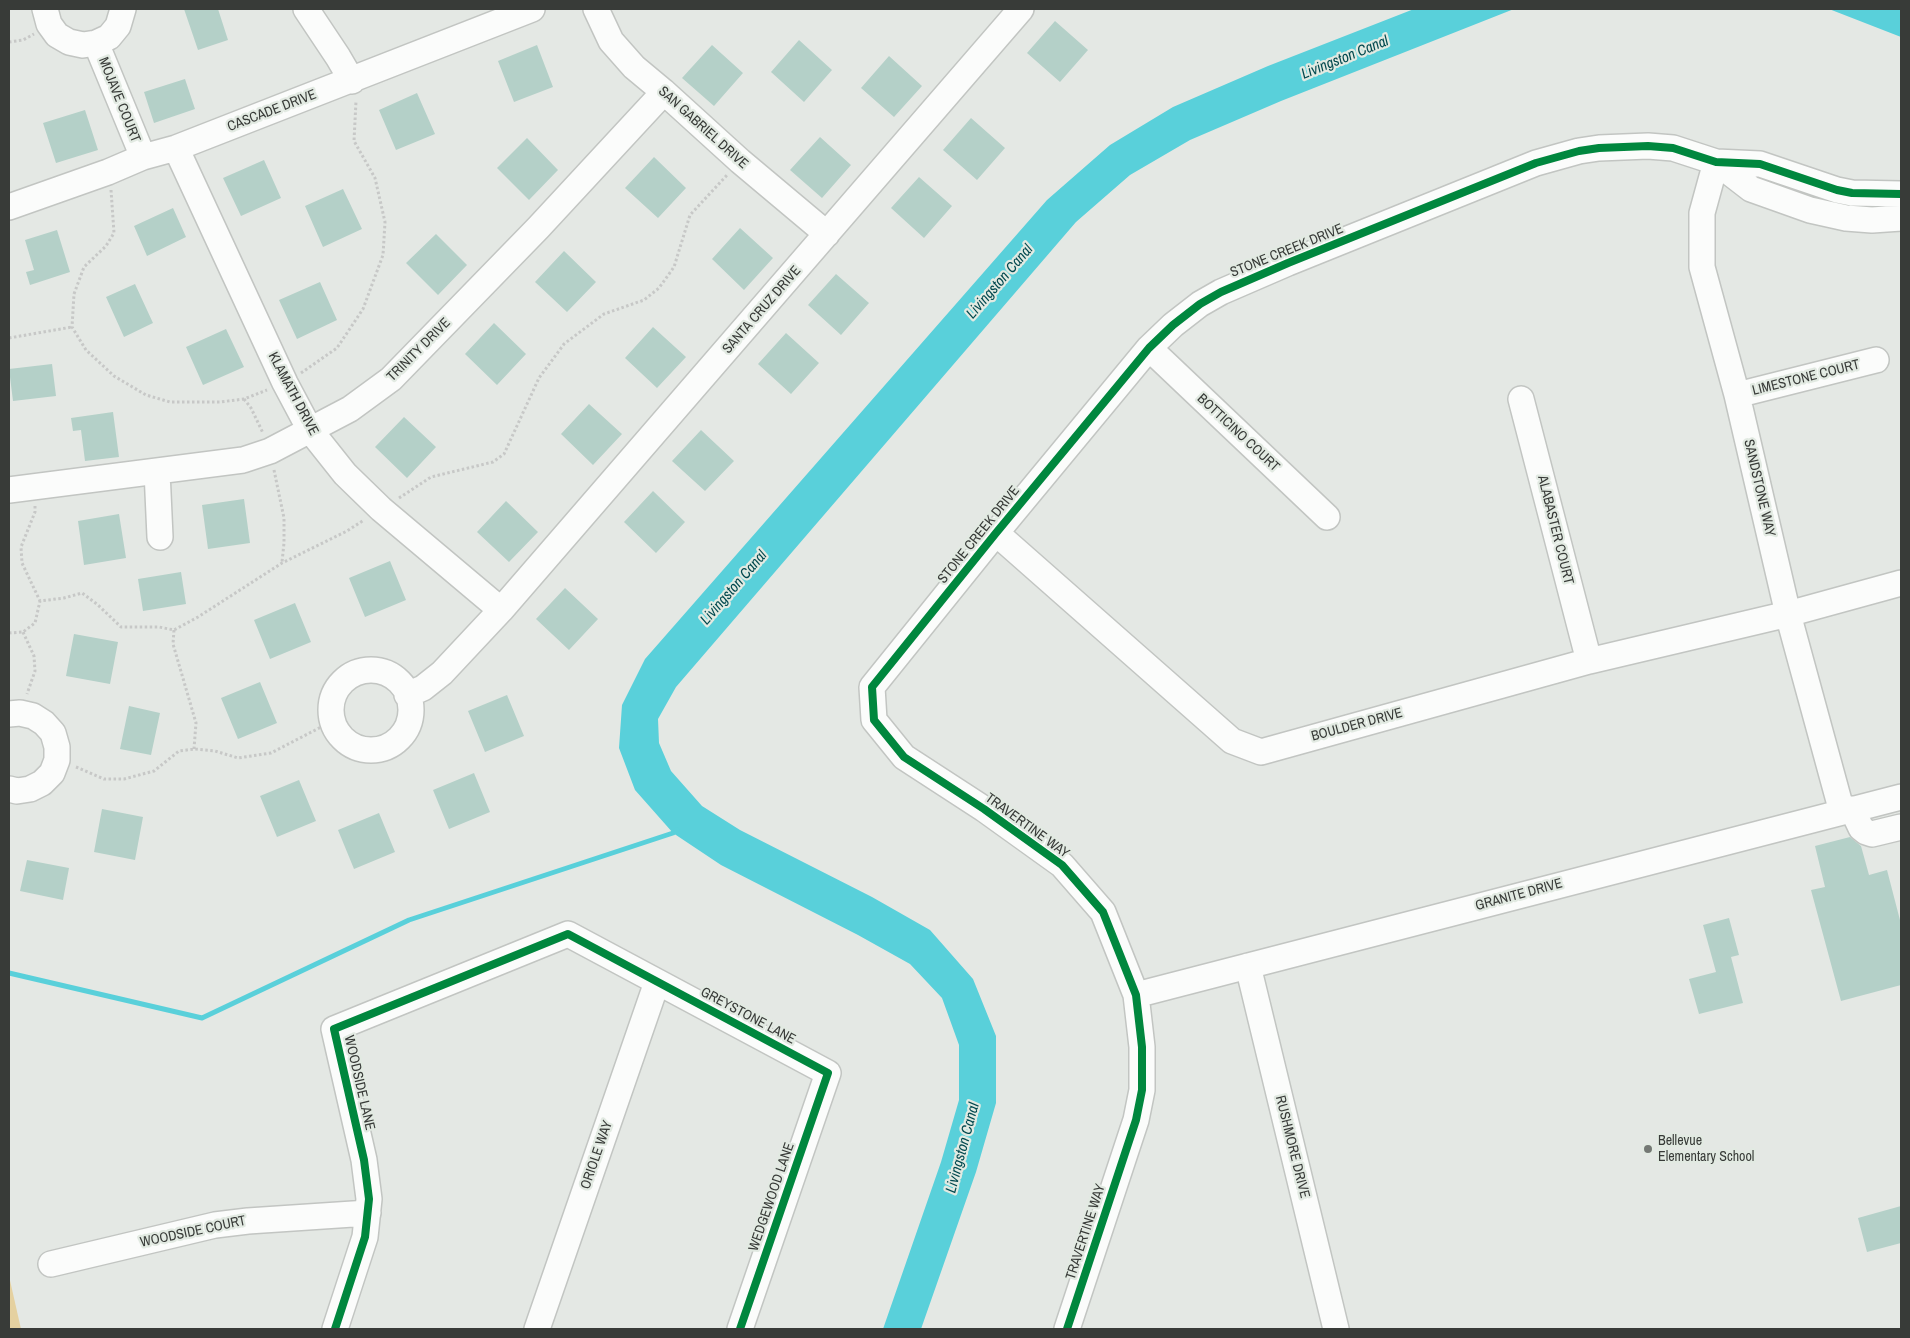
<!DOCTYPE html>
<html>
<head>
<meta charset="utf-8">
<style>
	body { margin:0 }
	#map { position:relative; width:1910px; height:1338px; overflow:hidden; background:#e4e8e4; font-family:"Archivo Narrow",sans-serif }
	canvas { display:block }
	.frame { position:absolute; inset:0; border:10px solid #383b38; pointer-events:none }
</style>
</head>
<body>
<div id="map">
<canvas width="1910" height="1338"></canvas>
<div class="frame"></div>
</div>
<script>
const context = document.querySelector('canvas').getContext('2d');
context.lineJoin = 'round';
function paint(path, color) {
  context.fillStyle = color;
  context.fill(path, 'evenodd');
}
function toPath(rows) {
  const path = new Path2D();
  for (const r of rows) {
    if (r.length === 3) {
      path.moveTo(r[0] + r[2], r[1]);
      path.arc(r[0], r[1], r[2], 0, 2 * Math.PI);
      continue;
    }
    path.moveTo(r[0], r[1]);
    for (let i = 2; i < r.length; i += 2) path.lineTo(r[i], r[i + 1]);
  }
  return path;
}
function trace(path, color, width, dash) {
  context.strokeStyle = color;
  context.lineWidth = width;
  context.lineCap = dash ? 'butt' : 'round';
  context.setLineDash(dash || []);
  context.stroke(path);
}
function write(font, color, halo, rows, align = 'center') {
  context.font = font + ' "Archivo Narrow",sans-serif';
  context.lineWidth = 4.5;
  context.setLineDash([]);
  context.textBaseline = 'middle';
  context.strokeStyle = halo;
  context.fillStyle = color;
  for (const [text, x, y, turn = 0] of rows) {
    context.save();
    context.translate(x, y);
    context.rotate((+turn || 0) * Math.PI / 180);
    context.textAlign = isNaN(turn) ? turn : align;
    if (halo) context.strokeText(text, 0, 0);
    context.fillText(text, 0, 0);
    context.restore();
  }
}
const green = toPath([
	[9,1276,21,1329,9,1329]
]);
const water = toPath([
	[1414,9,1514,9,1281,101,1190,140,1130,175,1076,222,676,687,658,719,659,743,671,771,702,806,740,830,872,897,930,930,973,979,996,1036,996,1103,976,1172,921,1329,883,1329,941,1162,959,1100,959,1045,942,998,910,964,858,935,721,865,673,833,635,790,619,748,622,705,645,659,1047,200,1110,145,1173,107,1268,66],
	[1829,9,1901,9,1901,37]
]);
const stream = toPath([
	[9,973,202,1018,409,920,673,833,677,830]
]);
const building = toPath([
	[184,9,218,9,228,40,198,50],
	[1055,21,1088,50,1060,82,1027,53],
	[799,40,832,70,804,102,771,72],
	[537,45,553,87,514,102,498,61],
	[712,45,743,73,714,106,682,78],
	[889,56,922,86,894,117,861,88],
	[185,79,195,109,154,123,144,92],
	[417,93,435,134,396,150,379,110],
	[85,110,98,150,56,163,43,123],
	[971,118,1005,148,977,180,943,150],
	[820,137,851,165,822,198,790,170],
	[527,138,558,170,529,200,497,168],
	[654,157,686,188,658,218,625,188],
	[264,160,281,198,241,216,223,178],
	[919,177,952,206,924,238,891,208],
	[343,189,362,229,323,247,305,206],
	[173,208,186,237,147,256,134,226],
	[740,228,773,258,744,290,712,259],
	[57,230,70,272,30,285,26,272,34,270,25,240],
	[436,234,467,265,438,295,406,263],
	[564,251,596,282,567,312,535,282],
	[836,274,869,303,841,335,808,305],
	[320,282,337,320,297,339,279,300],
	[135,284,153,323,124,337,106,297],
	[494,323,526,354,497,385,465,354],
	[653,327,686,357,657,388,625,358],
	[226,329,244,367,203,385,186,347],
	[786,333,819,363,791,394,758,364],
	[52,364,56,396,13,401,9,369],
	[589,404,622,434,593,465,561,434],
	[113,412,119,457,85,461,81,430,73,431,71,418],
	[404,417,436,447,407,478,375,447],
	[701,430,734,461,705,491,672,461],
	[653,491,685,522,656,553,624,522],
	[244,499,250,543,208,549,202,505],
	[506,501,538,532,509,562,477,532],
	[119,514,126,558,84,565,78,521],
	[390,561,406,600,365,617,349,578],
	[181,572,186,604,143,611,138,579],
	[565,588,598,619,569,650,536,619],
	[295,603,311,642,270,659,254,620],
	[74,634,118,642,110,684,66,676],
	[260,682,277,723,238,739,221,698],
	[507,695,524,736,485,752,468,711],
	[129,706,160,713,151,755,120,749],
	[474,773,490,812,449,829,433,790],
	[299,780,316,821,277,837,260,796],
	[102,809,143,817,135,860,94,852],
	[379,813,395,852,354,869,338,830],
	[1850,837,1861,846,1869,875,1887,870,1901,924,1901,985,1841,1001,1811,890,1825,887,1815,846],
	[27,860,69,868,63,900,20,891],
	[1729,918,1739,955,1731,957,1743,1003,1699,1014,1689,979,1716,972,1703,925],
	[1901,1206,1901,1243,1867,1252,1858,1218]
]);
const path = toPath([
	[9,42,23,40,34,34],
	[111,190,114,233,106,246,84,267,74,294,72,327,86,350,114,376,146,395,170,402,220,402,244,399,267,390],
	[9,338,72,327],
	[301,373,337,348,363,309,383,255,385,222,375,178,354,141,356,101],
	[244,399,251,408,263,433],
	[274,470,284,518,284,543,282,562],
	[399,498,431,477,493,462,504,454,539,378,564,344,604,314,644,300,659,288,674,267,690,215,728,174],
	[35,506,35,512,21,547,22,563,40,601],
	[174,630,173,644,196,723,194,749],
	[23,632,34,656,35,671,27,694],
	[9,633,23,632,35,623,40,601,64,598,82,593,98,605,121,627,159,627,174,630,198,617,282,563,347,531,364,520],
	[76,767,104,779,124,779,154,771,179,751,194,749,215,751,238,758,271,753,323,726,333,724]
]);
const minor = toPath([
	[45,9,49,24,57,35,69,42,83,45,96,43,109,37,118,26,123,9],
	[306,9,338,57,352,81],
	[596,9,611,41,634,67,664,92,740,161,827,234],
	[96,43,143,157],
	[176,148,285,383,310,430,345,474,381,509,501,610],
	[1716,162,1702,213,1702,267,1737,395,1788,614,1842,812],
	[1716,162,1751,189,1810,210,1846,218,1872,220,1901,218],
	[9,207,108,172,143,157,176,148,532,9],
	[1149,348,1327,517],
	[1737,395,1876,360],
	[1521,399,1589,661],
	[157,471,160,537],
	[9,490,243,460,270,451,350,409,391,379,538,228,664,92],
	[996,533,1232,741,1261,752,1589,661,1788,614,1901,583],
	[371,710,40],
	[407,695,423,688,442,673,501,610,1021,9],
	[9,714,20,713,33,716,44,723,53,733,57,747,57,760,52,773,42,783,30,789,17,791,9,789],
	[1852,809,1861,828,1866,832,1872,834,1901,827],
	[1248,966,1336,1329],
	[1136,995,1901,797],
	[51,1264,215,1225,248,1221,368,1213],
	[335,1329,365,1237,369,1199,364,1160,334,1029,568,934,828,1073,740,1329],
	[537,1329,657,982],
	[1067,1329,1136,1120,1142,1090,1142,1047,1136,995,1103,912,1062,865,984,809,904,757,874,720,872,687,996,533,1149,348,1173,325,1200,304,1221,292,1288,263,1536,163,1579,151,1599,148,1648,146,1673,148,1716,162,1760,164,1837,190,1852,193,1901,194]
]);
const cycleway = toPath([
	[335,1329,365,1237,369,1199,364,1160,334,1029,568,934,828,1073,740,1329],
	[1067,1329,1136,1120,1142,1090,1142,1047,1136,995,1103,912,1062,865,984,809,904,757,874,720,872,687,996,533,1149,348,1173,325,1200,304,1221,292,1288,263,1536,163,1579,151,1599,148,1648,146,1673,148,1716,162,1760,164,1837,190,1852,193,1901,194]
]);
const markers = [
	[1648,1149,5,"#747874"]
];
const streetNames = [
	["MOJAVE COURT",119,100,68],
	["CASCADE DRIVE",272,111,-21],
	["SAN GABRIEL DRIVE",703,128,42],
	["STONE CREEK DRIVE",1287,251,-22],
	["SANTA CRUZ DRIVE",762,310,-49],
	["TRINITY DRIVE",419,350,-45],
	["LIMESTONE COURT",1806,378,-14],
	["KLAMATH DRIVE",293,394,62],
	["BOTTICINO COURT",1238,433,43],
	["SANDSTONE WAY",1759,488,77],
	["ALABASTER COURT",1555,530,76],
	["STONE CREEK DRIVE",979,535,-51],
	["BOULDER DRIVE",1357,725,-15],
	["TRAVERTINE WAY",1027,826,36],
	["GRANITE DRIVE",1519,895,-15],
	["GREYSTONE LANE",748,1016,28],
	["WOODSIDE LANE",359,1083,77],
	["RUSHMORE DRIVE",1292,1147,76],
	["ORIOLE WAY",597,1155,-71],
	["WEDGEWOOD LANE",772,1197,-71],
	["WOODSIDE COURT",193,1232,-12],
	["TRAVERTINE WAY",1086,1232,-72]
];
const poiNames = [
	["Bellevue",1658,1141],
	["Elementary School",1658,1157]
];
const waterNames = [
	["Livingston Canal",1345,58,-22],
	["Livingston Canal",1000,282,-49],
	["Livingston Canal",734,588,-49],
	["Livingston Canal",963,1148,-75]
];
paint(green, '#e5d1a0');
paint(water, '#59d0da');
trace(stream, '#59d0da', 5);
paint(building, '#b4d0c8');
trace(minor, '#c2c5c2', 28);
trace(path, '#c7c8c7', 3, [2.5, 2.5]);
trace(minor, '#fbfcfb', 25);
trace(cycleway, '#00873e', 8);
for (const [x, y, r, color] of markers) {
  const dot = new Path2D();
  dot.arc(x, y, r, 0, 2 * Math.PI);
  context.fillStyle = color;
  context.fill(dot);
  trace(dot, '#e2eae2', 2);
}
write('14px', '#383b38', '#e2eae2', streetNames);
write('14px', '#383b38', '#e2eae2', poiNames, 'left');
write('italic 15px', '#01484e', '#e2eae2', waterNames);
</script>
</body>
</html>
